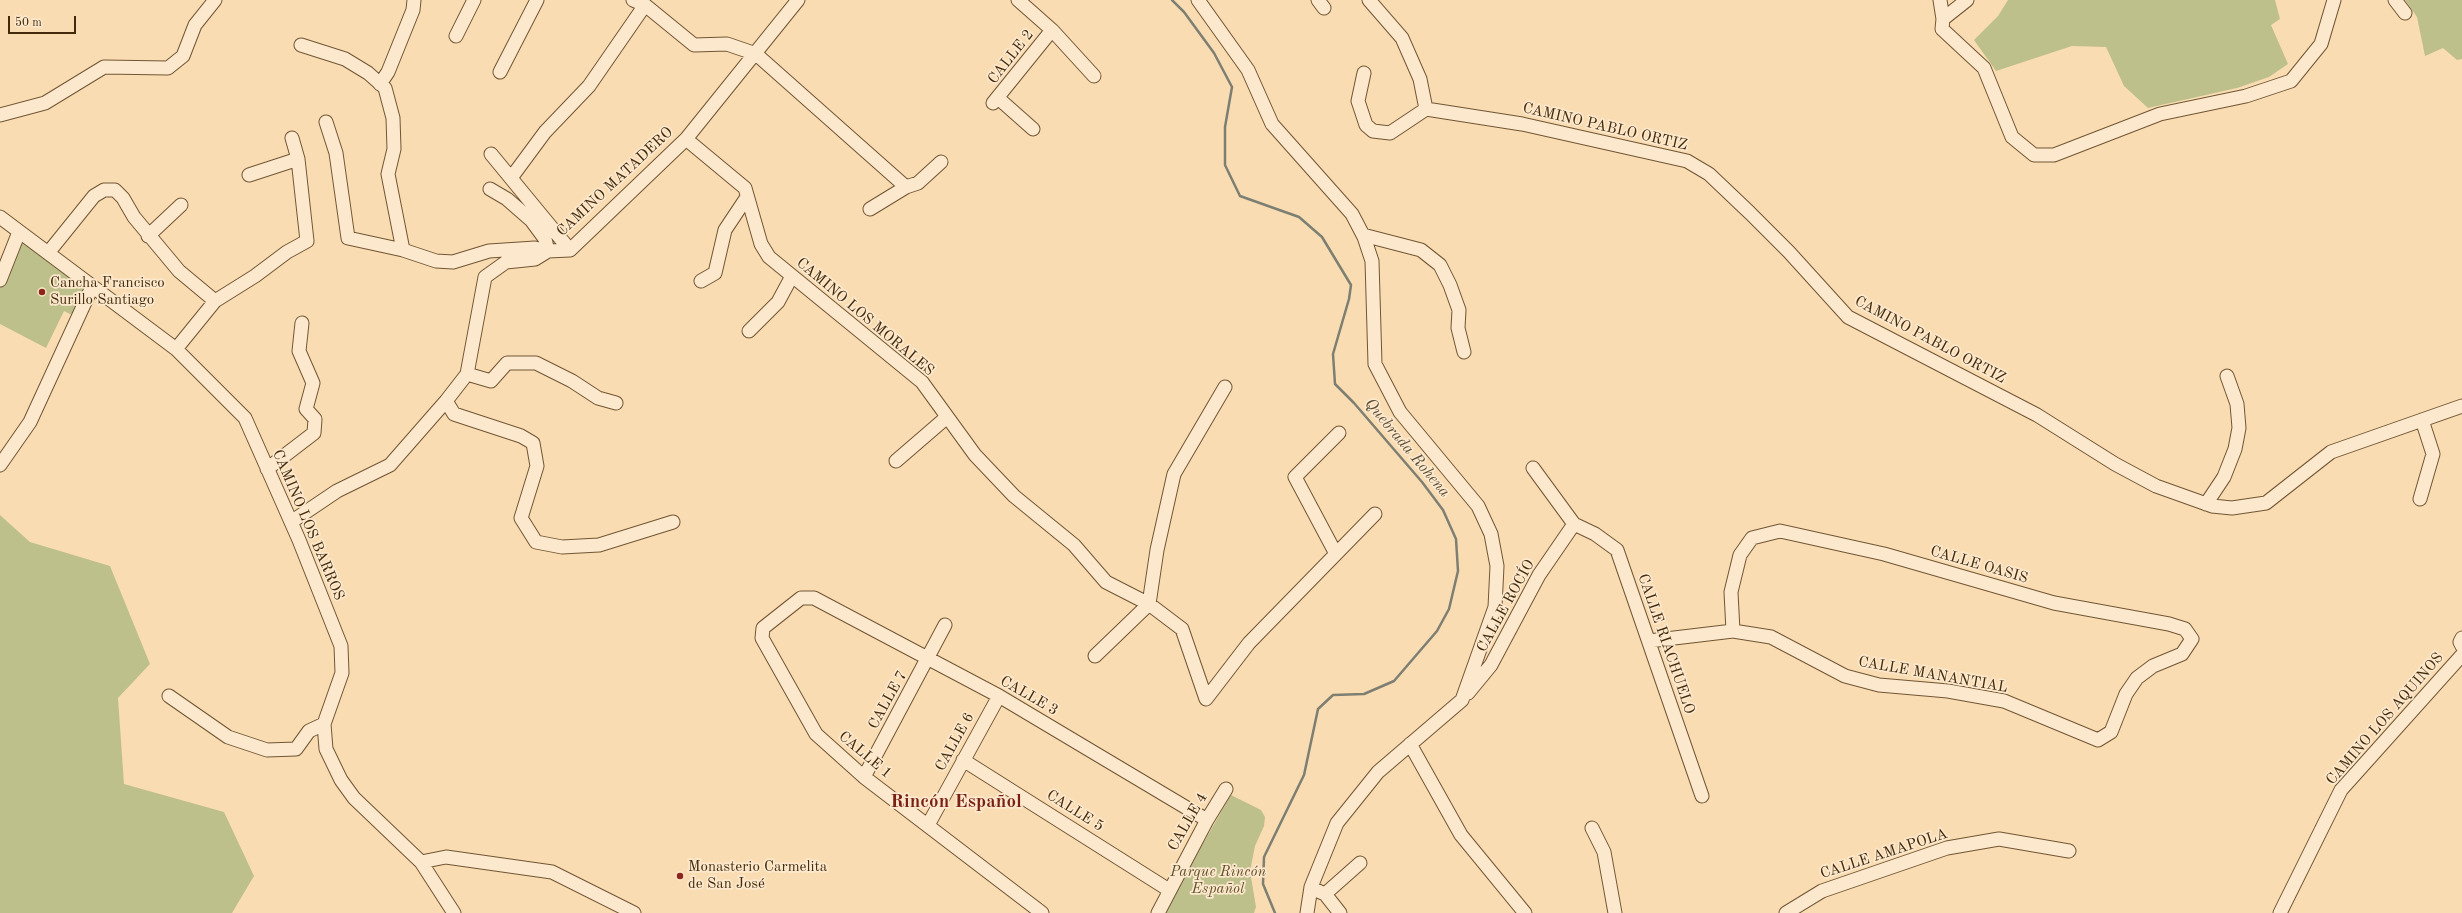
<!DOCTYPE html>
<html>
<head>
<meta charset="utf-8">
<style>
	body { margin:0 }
	#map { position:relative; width:2462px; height:913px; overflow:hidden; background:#fadcb2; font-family:"Old Standard TT",serif }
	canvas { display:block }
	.scale { position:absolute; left:8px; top:16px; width:68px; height:18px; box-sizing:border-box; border:2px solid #432a0a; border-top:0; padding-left:5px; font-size:12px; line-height:14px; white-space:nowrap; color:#432a0a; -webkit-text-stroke:3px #fce8cd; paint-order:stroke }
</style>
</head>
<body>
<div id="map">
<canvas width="2462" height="913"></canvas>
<div class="scale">50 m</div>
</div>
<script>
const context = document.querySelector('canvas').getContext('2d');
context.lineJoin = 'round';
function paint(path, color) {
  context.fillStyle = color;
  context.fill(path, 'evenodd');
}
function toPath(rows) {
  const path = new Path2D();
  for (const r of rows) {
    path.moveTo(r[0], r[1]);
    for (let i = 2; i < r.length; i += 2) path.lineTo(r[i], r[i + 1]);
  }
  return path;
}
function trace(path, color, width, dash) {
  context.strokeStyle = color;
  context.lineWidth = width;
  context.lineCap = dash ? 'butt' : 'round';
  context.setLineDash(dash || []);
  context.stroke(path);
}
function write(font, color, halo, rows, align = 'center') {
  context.font = font + ' "Old Standard TT",serif';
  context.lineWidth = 3.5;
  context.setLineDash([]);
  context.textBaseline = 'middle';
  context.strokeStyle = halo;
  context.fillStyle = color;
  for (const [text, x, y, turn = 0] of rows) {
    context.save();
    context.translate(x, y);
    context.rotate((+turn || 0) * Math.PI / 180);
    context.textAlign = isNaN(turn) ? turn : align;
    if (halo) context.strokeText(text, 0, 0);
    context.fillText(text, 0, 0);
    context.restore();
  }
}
const green = toPath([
	[2008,0,2275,0,2280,19,2271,25,2288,64,2269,77,2237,88,2148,108,2124,86,2106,47,2072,46,1996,71,1974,40,1998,16],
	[2405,0,2462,0,2462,59,2457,60,2443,48,2425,56,2417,17],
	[19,237,85,288,74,316,64,311,46,348,0,324,0,286],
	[0,515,30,542,110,566,150,664,118,698,124,784,224,812,254,876,232,913,0,913],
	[1231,795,1261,810,1265,817,1264,826,1255,846,1250,871,1256,907,1254,913,1163,913]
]);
const stream = toPath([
	[1172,0,1184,12,1214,53,1232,87,1225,127,1225,165,1240,196,1299,217,1322,237,1351,285,1349,299,1333,354,1335,384,1354,403,1422,482,1443,510,1456,539,1458,571,1449,609,1437,631,1394,681,1364,694,1333,695,1318,709,1304,775,1264,857,1263,884,1275,913]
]);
const minor = toPath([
	[633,0,645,5,694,45,727,44,756,54,906,187,918,183,941,162],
	[1018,0,1052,30,1094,76],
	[1198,0,1248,70,1272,124,1352,214,1364,237,1372,261,1375,364,1400,412,1478,506,1491,534,1497,566,1495,607,1462,700,1378,772,1337,823,1311,887,1307,913],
	[1318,0,1324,8],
	[1369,0,1402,38,1420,79,1426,109],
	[1940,0,1943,19,1942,29,1984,68,2012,137,2034,155,2054,155,2160,114,2246,96,2291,81,2321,44,2334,0],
	[2395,0,2405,13],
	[1943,19,1967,0],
	[456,36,474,0],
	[301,45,345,59,368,73,385,88,393,118,394,149,388,174,403,250],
	[500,72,537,0],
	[1364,73,1358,101,1366,125,1373,131,1390,133,1426,109],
	[380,84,388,72,413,10,414,0],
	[998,98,1033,129],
	[993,103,1052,30],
	[1426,109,1522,124,1687,161,1709,174,1750,213,1789,252,1848,317,2037,415,2115,464,2156,486,2212,506,2232,508,2266,503,2331,452,2462,406],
	[0,115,45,103,104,67,168,68,183,56,195,25,215,0],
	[326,122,336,153,348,238,403,250,436,261,453,262,489,251,535,248,548,251,545,239,531,220,507,199,490,189],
	[686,139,745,188,761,244,769,257,922,382,975,455,1014,496,1074,545,1106,582,1149,604,1182,629,1206,699,1249,643,1375,514],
	[491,154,570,250],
	[249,175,298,159],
	[511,178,545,132,589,86,645,5],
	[870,209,906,187],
	[0,217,176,349,245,418,299,540,341,646,342,673,324,724,326,749,341,780,354,798,421,862,454,913],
	[1363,235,1421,250,1440,265,1450,285,1459,310,1458,328,1464,352],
	[148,236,181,205],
	[48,253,94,196,104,190,115,190,123,198,134,217,179,271,215,301],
	[0,280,19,232],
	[701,281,715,273,725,230,747,197],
	[749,331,778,302,792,276],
	[176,349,215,301,255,276,287,252,307,241,298,159,292,138],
	[467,374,491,381,507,363,536,363,572,381,598,398,616,403],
	[446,401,454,414,521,436,533,443,537,466,521,518,536,542,562,547,599,545,673,522],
	[896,461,947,417],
	[0,465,30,422,92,287],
	[1533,468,1574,524],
	[267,469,314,433,315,419,306,409,313,383,299,351,302,323],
	[2420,499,2433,454,2422,420],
	[2206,504,2224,477,2235,449,2239,428,2237,404,2227,376],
	[291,522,337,491,390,465,446,401,467,374,485,277,506,262,535,259,548,251,570,250,686,139,798,0],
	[1574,524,1595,534,1617,550,1702,796],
	[1336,554,1295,477,1339,433],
	[2462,638,2460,642,2462,646],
	[1649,641,1733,631,1771,637,1845,676,1879,685,1948,691,2004,701,2098,740,2111,732,2126,694,2137,678,2153,666,2182,654,2192,639,2185,629,2169,624,2054,603,1884,554,1780,531,1752,538,1740,555,1731,592,1733,631],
	[1095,656,1149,604,1157,550,1174,474,1225,387],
	[1468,693,1491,665,1539,575,1574,524],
	[169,696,228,737,267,750,296,749,309,731,324,724],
	[1410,744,1461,835,1525,913],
	[963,760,1169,890],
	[864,777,945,625],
	[928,825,999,696],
	[1592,828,1604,852,1615,913],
	[421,862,446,857,552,872,634,913],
	[1318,891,1325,894,1340,913],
	[1325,894,1360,863],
	[1042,913,864,777,816,734,762,638,763,628,801,598,814,598,999,696,1207,820],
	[1158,913,1207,820,1226,789],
	[1786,913,1822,891,1947,848,1999,839,2069,851],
	[2280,913,2341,790,2462,655]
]);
const markers = [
	[42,292,4,"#8f2418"],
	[680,876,4,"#8f2418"]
];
const streetNames = [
	["CALLE 2",1011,57,-52],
	["CAMINO PABLO ORTIZ",1605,127,13],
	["CAMINO MATADERO",615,182,-43],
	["CAMINO LOS MORALES",865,317,40],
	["CAMINO PABLO ORTIZ",1930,340,28],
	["CAMINO LOS BARROS",308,525,67],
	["CALLE OASIS",1979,565,16],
	["CALLE ROCÍO",1506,606,-61],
	["CALLE RIACHUELO",1666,644,71],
	["CALLE MANANTIAL",1933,675,10],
	["CALLE 3",1029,696,30],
	["CALLE 7",888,700,-61],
	["CAMINO LOS AQUINOS",2385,719,-49],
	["CALLE 6",955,742,-61],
	["CALLE 1",865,755,40],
	["CALLE 5",1075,811,32],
	["CALLE 4",1188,822,-60],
	["CALLE AMAPOLA",1884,854,-18]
];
const poiNames = [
	["Cancha Francisco",50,283],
	["Surillo Santiago",50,300],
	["Monasterio Carmelita",688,867],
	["de San José",688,884]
];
const parkNames = [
	["Parque Rincón",1218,872],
	["Español",1218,889]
];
const waterNames = [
	["Quebrada Rohena",1407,448,50]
];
const districtNames = [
	["Rincón Español",956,802]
];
paint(green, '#bec08c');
trace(stream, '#7d7f73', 2.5);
trace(minor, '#715634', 15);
trace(minor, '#fce8cd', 13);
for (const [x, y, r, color] of markers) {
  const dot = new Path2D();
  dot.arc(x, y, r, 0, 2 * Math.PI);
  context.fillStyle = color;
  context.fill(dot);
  trace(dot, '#fce8cd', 1.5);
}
write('15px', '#432a0a', '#fce8cd', streetNames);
write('15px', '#432a0a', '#fce8cd', poiNames, 'left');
write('italic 15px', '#62502a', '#fce8cd', parkNames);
write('italic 16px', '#5b4e36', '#fce8cd', waterNames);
write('bold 19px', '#7a1f14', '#fce8cd', districtNames);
</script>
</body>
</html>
